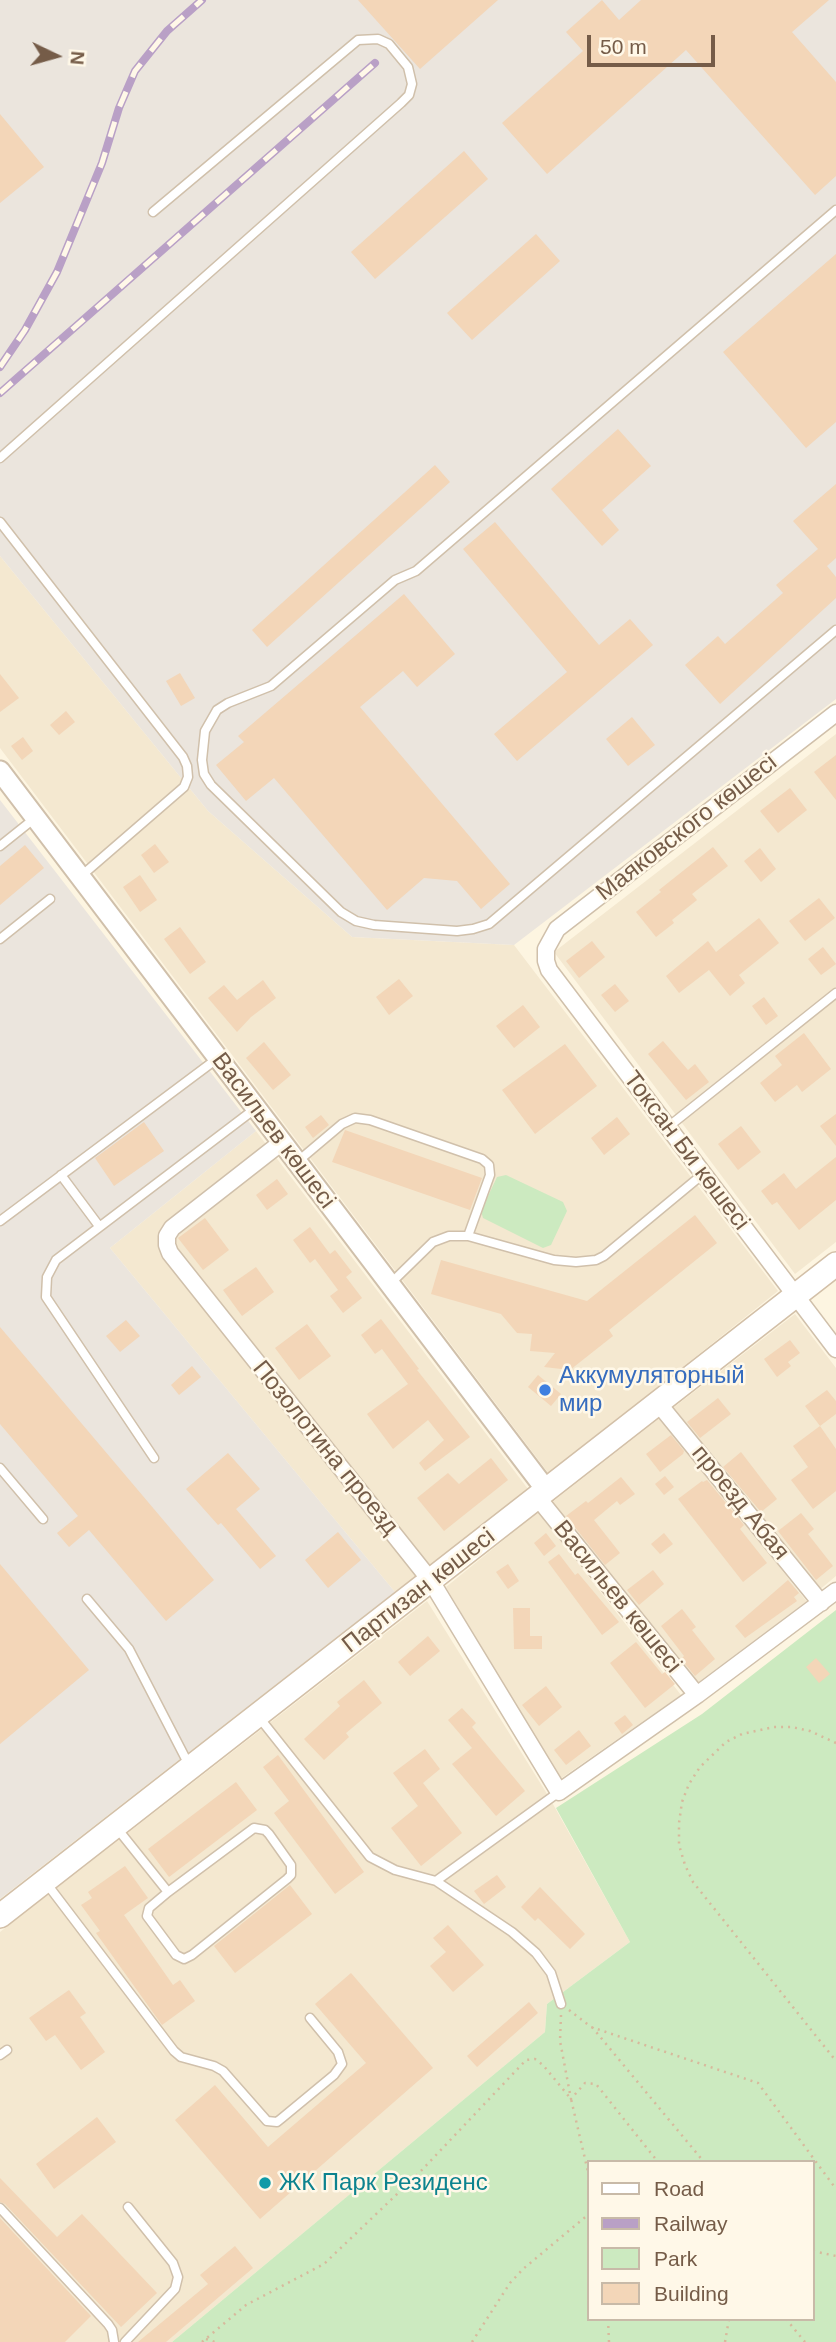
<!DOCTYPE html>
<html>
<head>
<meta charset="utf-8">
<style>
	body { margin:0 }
	#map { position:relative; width:836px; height:2342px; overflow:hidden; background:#fdf5e1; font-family:Helvetica,sans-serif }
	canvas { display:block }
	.legend { position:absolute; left:587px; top:2160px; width:228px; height:161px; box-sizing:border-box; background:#fff8e8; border:2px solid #c8baa8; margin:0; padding:9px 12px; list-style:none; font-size:21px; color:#755c48 }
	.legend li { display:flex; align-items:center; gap:14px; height:35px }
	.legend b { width:35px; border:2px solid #c8baa8 }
	.north { position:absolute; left:21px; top:21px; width:70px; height:70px; -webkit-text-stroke:5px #fff8e8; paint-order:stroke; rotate:95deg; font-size:19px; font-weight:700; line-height:28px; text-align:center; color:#755c48 }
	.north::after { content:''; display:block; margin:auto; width:24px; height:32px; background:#755c48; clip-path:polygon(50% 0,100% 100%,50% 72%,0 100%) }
	.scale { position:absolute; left:587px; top:35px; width:128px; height:32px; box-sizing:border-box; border:4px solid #755c48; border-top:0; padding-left:9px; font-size:21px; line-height:24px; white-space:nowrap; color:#755c48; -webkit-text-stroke:5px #fff8e8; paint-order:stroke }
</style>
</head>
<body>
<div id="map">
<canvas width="836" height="2342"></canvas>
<ul class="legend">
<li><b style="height:9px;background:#fff"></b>Road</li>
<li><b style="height:9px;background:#b9a0c6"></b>Railway</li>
<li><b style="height:19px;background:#cceac0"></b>Park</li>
<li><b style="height:19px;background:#f3d6b8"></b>Building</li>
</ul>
<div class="north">N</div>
<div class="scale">50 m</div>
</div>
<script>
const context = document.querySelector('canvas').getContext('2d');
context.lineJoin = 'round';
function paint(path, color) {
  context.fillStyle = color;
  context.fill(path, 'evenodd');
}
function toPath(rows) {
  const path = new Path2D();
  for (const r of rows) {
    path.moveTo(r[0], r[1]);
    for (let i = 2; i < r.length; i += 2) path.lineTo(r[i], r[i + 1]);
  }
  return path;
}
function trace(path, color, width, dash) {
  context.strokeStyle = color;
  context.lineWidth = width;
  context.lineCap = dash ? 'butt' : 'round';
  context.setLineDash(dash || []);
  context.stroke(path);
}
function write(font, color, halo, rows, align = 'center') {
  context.font = font + ' Helvetica,sans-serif';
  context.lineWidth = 5;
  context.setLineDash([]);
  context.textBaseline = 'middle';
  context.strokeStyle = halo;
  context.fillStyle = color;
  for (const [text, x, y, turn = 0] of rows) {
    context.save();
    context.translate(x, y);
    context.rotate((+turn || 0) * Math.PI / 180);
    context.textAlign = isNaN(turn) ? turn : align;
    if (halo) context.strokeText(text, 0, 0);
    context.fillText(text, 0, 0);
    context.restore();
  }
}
const residential = toPath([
	[0,556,208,811,352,937,514,945,778,1291,549,1474,0,748],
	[836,734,836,1242,795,1274,554,952],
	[256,1131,528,1489,395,1592,110,1248],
	[795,1314,836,1368,836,1576,818,1591,673,1408],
	[661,1417,807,1602,695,1685,551,1503],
	[538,1512,681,1695,560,1779,446,1587],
	[427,1601,549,1797,630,1942,547,2004,545,2032,172,2342,0,2342,0,1932]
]);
const industrial = toPath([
	[0,0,836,0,836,699,514,945,352,937,208,811,0,556],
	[0,800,256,1131,110,1248,395,1592,0,1899]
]);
const green = toPath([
	[506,1175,563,1202,567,1211,551,1245,543,1248,483,1218,481,1211,497,1177],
	[836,1610,836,2342,172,2342,545,2032,547,2004,630,1942,556,1808,702,1714],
	[589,2162,813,2162,813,2319,589,2319]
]);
const building = toPath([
	[358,0,498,0,420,69],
	[602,0,619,20,641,0,829,0,792,32,836,82,836,176,815,195,686,50,547,174,502,123,583,51,566,32],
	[0,114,44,167,0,203],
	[464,151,488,179,375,279,351,252],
	[536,234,560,261,472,340,447,313],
	[836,254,836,422,806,448,723,352],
	[618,429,651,466,602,510,619,530,602,546,551,489],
	[435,465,450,482,267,647,252,630],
	[836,484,836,558,827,566,836,577,836,598,720,704,685,665,718,636,725,644,783,593,776,585,818,549,793,521],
	[495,522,599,645,630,619,653,645,517,761,494,734,567,672,463,549],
	[404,594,455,654,417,687,403,671,360,707,510,884,481,909,457,881,424,878,387,910,274,778,246,801,216,765,244,742,238,736],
	[180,673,195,698,181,706,166,681],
	[0,674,19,698,0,712],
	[66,711,75,722,59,735,50,725],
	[632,717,655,745,628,766,606,739],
	[23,737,33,751,22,760,11,746],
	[836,755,836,800,814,772],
	[790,788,807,810,778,833,760,811],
	[155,844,169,862,154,873,141,855],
	[25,845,44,868,0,905,0,866],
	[713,847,728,866,692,894,697,900,672,920,674,923,656,937,636,912,661,892,659,890],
	[760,848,776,869,761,882,744,861],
	[140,875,157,900,140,912,123,887],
	[819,898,835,918,805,941,789,921],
	[759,918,779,943,739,975,745,983,730,996,709,970,679,993,666,976,708,941,716,952],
	[180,927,206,962,190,974,164,939],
	[592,941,605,957,579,978,566,961],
	[823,947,836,964,821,975,808,959],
	[399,979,413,996,389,1015,376,997],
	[263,980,276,998,251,1017,237,1032,208,998,224,985,237,1000],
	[615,984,629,1001,615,1012,601,995],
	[764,997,778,1016,766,1025,752,1006],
	[523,1005,540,1027,514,1048,496,1026],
	[804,1033,831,1069,802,1092,797,1085,775,1102,760,1083,782,1065,775,1056],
	[663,1041,688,1070,695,1064,709,1082,686,1100,648,1054],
	[264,1042,291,1075,273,1090,246,1058],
	[565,1044,597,1086,535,1134,502,1090],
	[836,1114,836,1146,820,1126],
	[321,1115,329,1125,313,1138,305,1127],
	[617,1117,630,1134,604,1155,591,1138],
	[144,1122,164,1151,114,1186,95,1158],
	[741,1126,761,1152,738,1170,718,1144],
	[345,1130,482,1178,470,1210,332,1162],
	[836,1157,836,1200,799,1230,777,1202,772,1205,761,1191,784,1173,796,1189],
	[277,1179,288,1194,267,1210,256,1195],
	[695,1215,717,1243,609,1330,613,1336,570,1370,544,1367,555,1353,530,1351,532,1334,517,1333,501,1314,431,1294,441,1260,587,1301],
	[205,1218,229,1250,203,1270,178,1238],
	[310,1227,330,1254,335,1250,352,1272,346,1277,362,1298,343,1313,330,1296,338,1290,315,1259,310,1263,293,1240],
	[256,1267,274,1292,242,1316,223,1290],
	[381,1319,419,1369,417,1370,470,1437,425,1471,419,1463,444,1440,428,1420,393,1449,367,1414,408,1384,382,1349,375,1354,361,1335],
	[126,1320,140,1336,120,1352,106,1336],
	[307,1324,331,1356,299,1380,275,1348],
	[0,1327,214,1580,166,1621,89,1530,69,1547,57,1533,78,1516,0,1424],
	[790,1340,800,1353,788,1362,791,1366,777,1377,764,1359],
	[192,1366,201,1377,179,1395,171,1385],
	[538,1375,561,1394,551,1406,528,1387],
	[827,1390,836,1401,836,1414,820,1426,805,1406],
	[718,1398,731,1414,700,1438,687,1422],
	[820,1426,836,1449,836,1491,813,1509,791,1480,808,1467,793,1446],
	[671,1435,684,1451,683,1454,660,1472,646,1454],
	[741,1452,777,1499,761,1512,723,1467],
	[228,1453,260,1489,236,1509,276,1556,260,1569,221,1523,218,1525,186,1489],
	[491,1458,508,1480,444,1531,417,1498,448,1473,459,1484],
	[665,1476,674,1487,664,1495,655,1484],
	[621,1477,635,1494,620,1505,617,1501,594,1520,620,1553,605,1565,566,1516,586,1501,588,1503],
	[707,1480,744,1525,740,1529,767,1563,743,1582,678,1499,702,1481,703,1482],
	[801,1513,814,1529,808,1534,833,1566,816,1580,778,1531],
	[338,1532,361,1560,328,1588,305,1560],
	[546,1533,556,1546,544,1556,534,1543],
	[664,1533,673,1544,660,1554,651,1544],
	[559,1554,575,1575,578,1573,619,1622,602,1635,548,1562],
	[0,1564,89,1670,0,1744],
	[508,1564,519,1581,508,1589,496,1572],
	[653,1570,664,1584,639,1605,627,1590],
	[788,1580,799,1593,794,1597,797,1601,745,1638,735,1626],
	[513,1608,530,1608,530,1636,542,1636,542,1649,514,1649],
	[682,1609,696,1627,692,1630,715,1659,695,1676,681,1659,684,1656,661,1626],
	[428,1636,440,1651,410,1676,398,1662],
	[636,1642,662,1674,665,1672,675,1684,645,1708,610,1663],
	[816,1658,830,1674,819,1683,806,1667],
	[364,1680,382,1703,346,1733,349,1737,324,1760,304,1739,340,1706,337,1702],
	[546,1686,562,1707,539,1726,522,1705],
	[462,1708,476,1723,472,1727,525,1791,496,1816,452,1764,472,1748,448,1720],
	[625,1715,633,1725,622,1734,614,1723],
	[579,1730,591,1746,566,1765,554,1750],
	[425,1749,440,1769,423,1783,462,1833,421,1866,391,1828,418,1806,393,1773],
	[278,1755,364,1872,335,1894,274,1813,289,1801,263,1767],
	[236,1782,257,1810,169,1877,148,1849],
	[125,1866,148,1898,124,1915,173,1985,180,1980,195,2001,162,2025,96,1933,100,1931,81,1905,92,1898,88,1892],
	[497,1875,506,1887,484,1904,474,1891],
	[290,1885,312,1914,235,1973,214,1946],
	[540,1887,585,1934,570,1949,538,1918,535,1921,521,1907],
	[448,1925,484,1965,453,1992,430,1966,446,1952,433,1938],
	[351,1973,433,2068,260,2219,175,2120,215,2085,268,2147,366,2063,315,2004],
	[69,1990,86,2013,80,2017,105,2052,81,2070,55,2035,46,2041,29,2018],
	[529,2002,538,2013,477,2067,467,2056],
	[97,2117,116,2142,54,2189,36,2164],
	[0,2178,57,2237,82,2214,157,2293,121,2327,5,2204,0,2202],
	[0,2218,91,2316,65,2342,0,2342],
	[235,2246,253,2268,166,2342,138,2342,208,2284,200,2275]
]);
const path = toPath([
	[836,1743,810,1731,792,1727,774,1727,742,1734,726,1742,700,1767,689,1784,682,1802,679,1823,679,1845,685,1865,693,1882,836,2061],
	[569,2010,591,2027,758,2083,836,2189],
	[561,2015,560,2041,571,2099,585,2083,596,2084,658,2162],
	[592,2027,704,2162],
	[813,2251,836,2256],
	[608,2319,609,2342],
	[786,2319,805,2342],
	[206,2339,215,2342],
	[202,2342,246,2305,324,2264,420,2172,526,2060,535,2059,543,2065,571,2099,589,2176],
	[472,2342,510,2283,523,2269,589,2214],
	[725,2342,729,2319]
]);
const service = toPath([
	[836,210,416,571,395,580,271,686,228,703,217,710,205,731,202,760,204,774,211,785,341,912,356,921,374,925,457,931,473,929,489,924,836,630],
	[0,458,401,103,409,95,412,84,408,67,389,44,378,39,358,40,153,212],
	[0,522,183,757,187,766,188,777,184,787,80,877],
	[0,846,35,818],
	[0,939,50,899],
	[668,1127,836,993],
	[297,1162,342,1124,355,1118,370,1120,482,1159,489,1165,490,1175,468,1236],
	[61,1175,99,1226],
	[0,1221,218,1058],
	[391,1283,433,1242,449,1236,468,1236,554,1260,576,1262,596,1260,604,1256,703,1174],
	[154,1458,46,1297,47,1277,56,1260,256,1108],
	[0,1468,43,1519],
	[87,1599,129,1649,189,1765],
	[258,1716,370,1857,395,1870,436,1881,559,1792],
	[116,1827,168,1892,149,1908,147,1916,176,1955,184,1959,192,1955,287,1879,291,1875,291,1865,269,1834,265,1830,254,1828,168,1892],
	[436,1881,512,1932,536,1953,551,1973,561,2004],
	[47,1884,174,2051,181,2057,214,2066,223,2071,267,2121,277,2122,282,2118,334,2075,342,2064,338,2052,310,2018],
	[0,2055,7,2050],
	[0,2208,108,2324,112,2330,114,2342],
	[125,2342,175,2289,178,2277,173,2263,128,2207]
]);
const minor = toPath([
	[836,713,557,929,546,949,546,961,549,970,836,1349],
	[282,1142,172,1228,167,1236,167,1245,170,1253,431,1581,559,1792,697,1695,836,1591],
	[658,1403,821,1603],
	[538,1498,697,1695]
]);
const tertiary = toPath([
	[0,771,547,1491]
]);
const secondary = toPath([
	[0,1916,836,1264]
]);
const rail = toPath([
	[0,367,25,330,57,272,102,163,119,108,135,71,167,31,202,0],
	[0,393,375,63]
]);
const markers = [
	[545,1390,7,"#3f7fe0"],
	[265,2183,7,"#0f9aa8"]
];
const streetNames = [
	["Маяковского көшесі",687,828,-38],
	["Васильев көшесі",273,1131,53],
	["Токсан Би көшесі",686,1151,53],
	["Позолотина проезд",325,1448,51],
	["проезд Абая",740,1503,51],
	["Партизан көшесі",419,1591,-38],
	["Васильев көшесі",617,1597,51]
];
const shopNames = [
	["Аккумуляторный",559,1376],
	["мир",559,1404]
];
const cultureNames = [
	["ЖК Парк Резиденс",279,2183]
];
paint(residential, '#f4e8d0');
paint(industrial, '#ebe5dd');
paint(green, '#cceac0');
paint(building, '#f3d6b8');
trace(service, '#d0c0ab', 11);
trace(minor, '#d0c0ab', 19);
trace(tertiary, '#d0c0ab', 23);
trace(secondary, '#d3c0a8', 26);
trace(path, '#d7b99c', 2.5, [2, 5]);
trace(service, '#fff', 8);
trace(minor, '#fff', 16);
trace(tertiary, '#fff', 19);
trace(secondary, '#fff', 23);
trace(rail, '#b9a0c6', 8);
trace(rail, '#fff8e8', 5, [16]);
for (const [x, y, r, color] of markers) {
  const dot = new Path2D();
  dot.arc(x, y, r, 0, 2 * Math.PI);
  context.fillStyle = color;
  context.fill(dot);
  trace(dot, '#fff8e8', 2.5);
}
write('24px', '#755c48', '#fff8e8', streetNames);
write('24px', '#366cbe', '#fff8e8', shopNames, 'left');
write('24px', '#0d838f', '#fff8e8', cultureNames, 'left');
</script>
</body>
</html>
